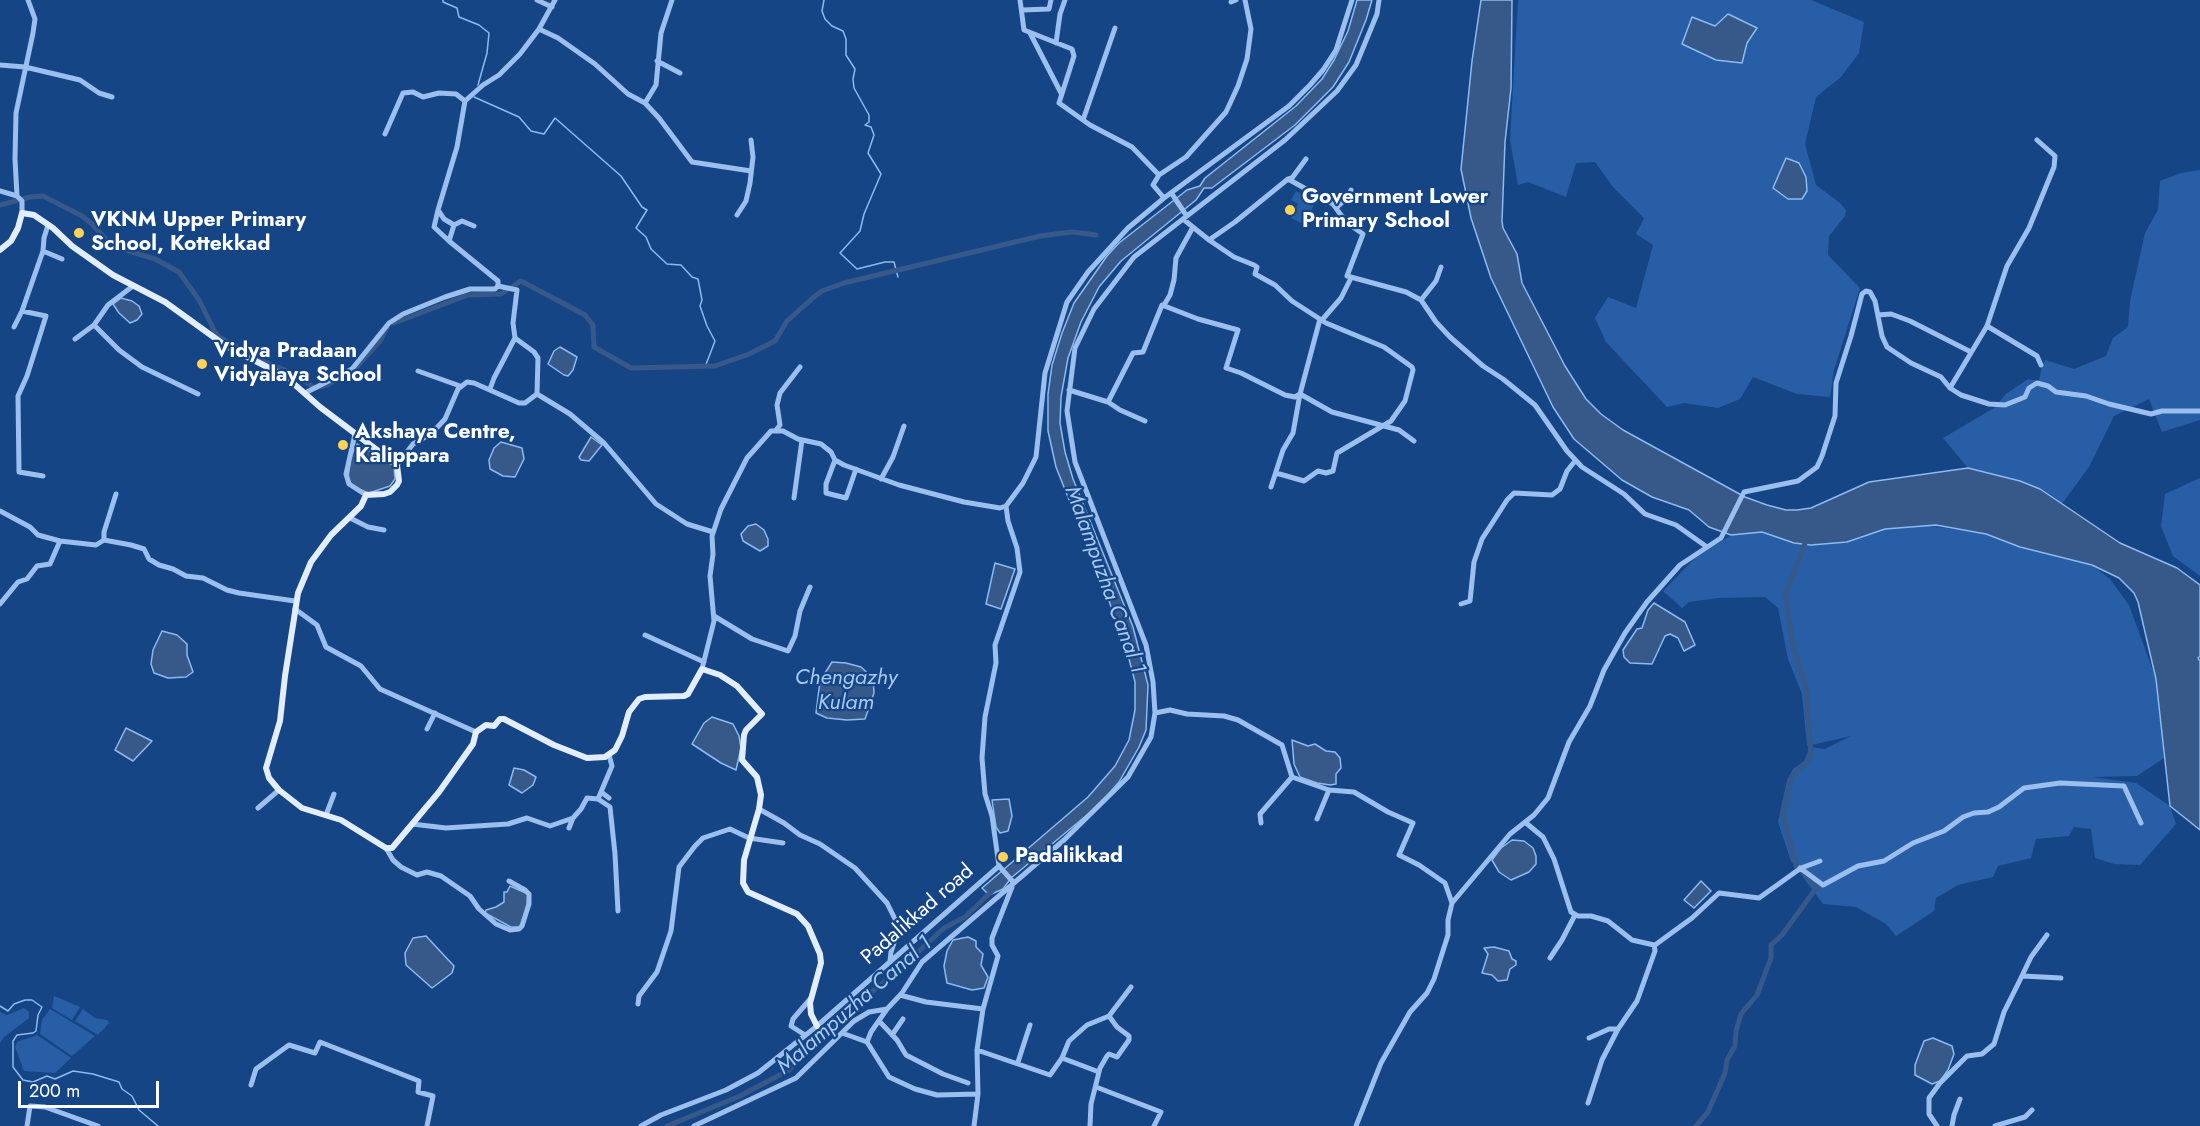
<!DOCTYPE html>
<html>
<head>
<meta charset="utf-8">
<style>
	body { margin:0 }
	#map { position:relative; width:2200px; height:1126px; overflow:hidden; background:#164586; font-family:Jost,sans-serif }
	canvas { display:block }
	.scale { position:absolute; left:18px; top:1081px; width:141px; height:27px; box-sizing:border-box; border:3px solid #fff; border-top:0; padding-left:8px; font-size:18px; line-height:21px; white-space:nowrap; color:#fff; -webkit-text-stroke:4px #164586; paint-order:stroke }
</style>
</head>
<body>
<div id="map">
<canvas width="2200" height="1126"></canvas>
<div class="scale">200 m</div>
</div>
<script>
const context = document.querySelector('canvas').getContext('2d');
context.lineJoin = 'round';
function paint(path, color) {
  context.fillStyle = color;
  context.fill(path, 'evenodd');
}
function toPath(rows) {
  const path = new Path2D();
  for (const r of rows) {
    path.moveTo(r[0], r[1]);
    for (let i = 2; i < r.length; i += 2) path.lineTo(r[i], r[i + 1]);
  }
  return path;
}
function trace(path, color, width, dash) {
  context.strokeStyle = color;
  context.lineWidth = width;
  context.lineCap = dash ? 'butt' : 'round';
  context.setLineDash(dash || []);
  context.stroke(path);
}
function write(font, color, halo, rows, align = 'center') {
  context.font = font + ' Jost,sans-serif';
  context.lineWidth = 4.5;
  context.setLineDash([]);
  context.textBaseline = 'middle';
  context.strokeStyle = halo;
  context.fillStyle = color;
  for (const [text, x, y, turn = 0] of rows) {
    context.save();
    context.translate(x, y);
    context.rotate((+turn || 0) * Math.PI / 180);
    context.textAlign = isNaN(turn) ? turn : align;
    if (halo) context.strokeText(text, 0, 0);
    context.fillText(text, 0, 0);
    context.restore();
  }
}
const green = toPath([
	[1518,0,1811,0,1864,22,1859,53,1841,77,1816,97,1805,144,1816,185,1840,203,1846,210,1845,216,1829,236,1828,255,1860,288,1834,370,1830,397,1797,394,1753,377,1740,399,1718,408,1684,403,1667,407,1606,342,1595,318,1608,297,1636,308,1653,245,1636,234,1644,218,1613,187,1595,162,1576,163,1566,197,1528,182,1518,185,1510,140],
	[2200,170,2200,420,2162,432,2149,399,2114,416,2089,467,2061,505,2050,495,1987,472,1968,468,1943,438,1994,408,2006,394,2028,379,2039,381,2042,366,2045,360,2074,369,2106,356,2113,338,2128,327,2130,301,2145,233,2158,210,2160,181,2181,173],
	[1296,191,1315,202,1305,225,1291,218,1298,204,1291,200],
	[2200,478,2200,576,2173,556,2161,526,2165,494],
	[1924,525,1986,534,2020,547,2092,565,2110,579,2129,605,2156,679,2164,758,2137,776,2092,777,2136,783,2170,806,2176,824,2140,865,2114,864,2095,858,2091,829,2074,827,2069,836,2036,839,2031,858,1998,866,1993,877,1958,885,1936,898,1934,911,1896,936,1886,924,1856,907,1823,904,1791,861,1778,822,1787,780,1793,769,1804,761,1810,747,1825,749,1851,736,1807,746,1802,694,1788,659,1778,608,1765,597,1718,598,1689,602,1682,608,1663,591,1695,558,1731,535,1762,532,1794,543,1811,545,1847,542,1885,529],
	[54,996,80,1007,72,1020,52,1008],
	[24,1008,29,1012,29,1018,4,1037,0,1043,0,1012,7,1015],
	[50,1009,95,1036,72,1056,40,1034,42,1020],
	[83,1009,95,1018,107,1020,109,1023,98,1035,75,1021],
	[37,1035,71,1058,55,1073,24,1071,15,1047,17,1042]
]);
const water = toPath([
	[1357,0,1372,0,1366,20,1349,62,1333,87,1295,125,1212,188,1204,188,1196,200,1121,261,1099,287,1081,322,1068,358,1061,397,1060,423,1065,452,1073,479,1133,627,1148,685,1146,730,1139,747,1119,782,1099,805,1011,878,1003,889,989,895,982,888,1088,797,1115,766,1129,740,1135,710,1135,682,1129,659,1108,598,1056,467,1048,431,1048,394,1052,365,1062,333,1074,303,1107,256,1119,243,1187,190,1200,186,1205,178,1296,106,1322,79,1334,60,1348,31,1357,0],
	[1481,0,1512,0,1511,88,1505,142,1502,221,1503,228,1517,254,1522,283,1565,366,1586,399,1601,414,1623,430,1745,497,1767,505,1786,510,1797,510,1811,508,1869,482,1968,468,2020,481,2040,489,2120,543,2177,568,2200,585,2200,656,2198,658,2200,661,2200,830,2170,806,2156,679,2138,602,2134,593,2119,578,2092,565,2020,547,1986,534,1936,525,1885,529,1847,542,1811,545,1794,543,1762,532,1731,535,1709,527,1689,510,1652,497,1622,480,1574,439,1553,407,1491,278,1471,218,1461,169,1472,61,1481,0],
	[1728,14,1757,28,1747,43,1742,63,1716,60,1682,44,1692,17,1715,26,1728,14],
	[1786,158,1799,163,1806,177,1807,191,1802,199,1788,199,1773,188,1786,158],
	[121,298,132,301,139,306,142,314,137,320,130,323,119,313,113,304,121,298],
	[560,347,577,357,573,370,568,376,564,375,548,364,554,351,560,347],
	[591,437,602,445,589,461,581,460,579,457,591,437],
	[501,442,522,448,524,459,515,477,503,476,490,469,489,460,494,448,501,442],
	[357,444,394,466,395,479,390,486,369,493,353,487,348,478,351,456,357,444],
	[756,524,764,530,768,539,768,546,760,551,743,541,741,534,748,526,756,524],
	[995,563,1015,569,1001,609,986,604,995,563],
	[1654,603,1685,622,1695,645,1684,651,1678,638,1670,634,1665,636,1652,664,1630,663,1624,657,1623,650,1637,629,1642,628,1648,610,1654,603],
	[162,631,177,635,187,644,187,655,193,672,186,677,168,678,154,673,151,664,153,650,162,631],
	[832,662,846,663,861,667,873,678,874,693,865,719,847,720,827,718,816,713,820,681,832,662],
	[712,717,733,724,739,736,741,748,736,770,721,763,692,744,704,723,712,717],
	[126,728,152,741,133,761,115,750,126,728],
	[1292,740,1308,746,1315,744,1326,751,1335,752,1340,758,1341,768,1336,774,1336,784,1330,785,1317,783,1300,777,1294,764,1292,740],
	[514,768,524,770,536,777,533,785,522,793,509,785,514,768],
	[1009,799,1012,816,1008,831,1000,833,996,827,992,800,1009,799],
	[1512,840,1524,841,1533,848,1536,856,1536,864,1529,872,1511,880,1499,872,1492,860,1501,848,1512,840],
	[1701,881,1711,891,1694,908,1684,900,1701,881],
	[510,886,528,894,527,908,521,927,511,927,485,913,486,910,496,907,504,902,504,892,507,892,510,886],
	[426,936,454,966,452,973,432,988,406,965,405,953,413,938,426,936],
	[968,937,976,941,976,947,983,954,981,965,988,977,984,988,972,990,947,983,944,966,947,951,953,940,968,937],
	[1494,947,1509,951,1512,959,1516,961,1516,965,1510,969,1507,980,1498,981,1492,975,1482,973,1488,954,1484,948,1494,947],
	[1933,1038,1952,1046,1954,1054,1948,1070,1940,1081,1932,1084,1915,1075,1915,1065,1924,1041,1933,1038]
]);
const stream = toPath([
	[443,0,443,2,457,8,459,17,479,25,489,33,487,53,478,85],
	[824,0,822,11,825,19,832,26,843,31,846,39,846,55,855,69,853,79,854,88,869,115,869,122,865,125,871,127,874,135,868,153,881,174,864,214,860,231,840,253,857,269,885,262,894,262,898,277],
	[474,97,519,117,531,131,544,134,555,118,621,176,642,207,647,210,636,228,646,237,651,249,667,264,681,265,692,277,698,279,702,300,700,306,707,326,715,341,705,367],
	[0,1006,8,1011,14,1004,25,1000,32,1000,42,1007,38,1015,36,1031,33,1033,17,1035,13,1041,13,1067,23,1080,33,1082,47,1076,55,1079,73,1071,93,1074,119,1082,122,1089,132,1096,139,1110,158,1126]
]);
const canal = toPath([
	[0,205,30,197,43,196,82,216,92,224,112,246,155,259,179,272,199,300,215,332,219,337,263,361,292,373,315,388,327,385,354,370,380,341,387,328],
	[394,323,468,295,501,294,521,281,585,315,593,325,594,347,631,368,715,366,749,354,775,341,787,321,814,297,822,291,844,283,1040,236,1072,232,1096,235],
	[667,1126,740,1096,789,1070,817,1040,856,1011,869,994,892,976,944,928,965,917,992,891],
	[1696,1126,1708,1112,1725,1073,1727,1060,1735,1046,1736,1031,1741,1014,1757,995,1771,958,1771,945,1782,935,1817,887,1796,866,1783,815,1792,776,1811,757,1807,696,1804,681,1793,646,1785,595,1807,538]
]);
const minor = toPath([
	[537,0,552,7],
	[1020,0,1024,30,1072,49,1074,56,1059,103,1090,125,1132,147,1159,175],
	[1232,0,1231,2,1236,0],
	[1022,10,1049,9,1051,0],
	[539,29,558,38,595,64,628,94,645,103,659,118,692,162,751,171],
	[1030,33,1061,93],
	[1056,43,1060,14,1065,0],
	[657,61,680,73],
	[0,65,25,67,80,80,99,93,112,97],
	[645,103,656,85,661,33,672,0],
	[1083,120,1115,28],
	[385,134,403,93,413,92,423,97,439,93,456,94,465,101],
	[1288,179,1292,178,1306,159],
	[0,191,17,196],
	[1172,194,1186,215],
	[1164,198,1153,185,1159,175,1186,157,1226,112,1238,86,1247,59,1251,29,1245,0],
	[1336,208,1347,198,1351,190],
	[438,210,434,227,449,241],
	[22,213,22,201,17,196,15,159,16,113,33,33,35,19,28,0],
	[737,215,746,201,750,183,753,157,751,140],
	[1183,219,1209,240,1235,222,1288,179,1333,204,1346,222,1363,234,1347,276,1406,292,1421,300,1436,322,1450,337,1483,366,1503,379,1535,405,1567,451,1582,467,1624,494,1645,514,1676,525,1707,547],
	[454,225,462,221,474,226],
	[1209,240,1234,257,1254,265,1257,267,1255,274,1275,285,1292,301,1326,323,1384,347,1412,367,1413,370,1405,401,1391,421,1337,453,1333,471,1326,473,1318,471,1304,481,1276,473],
	[43,251,62,259],
	[1421,300,1436,281,1441,267],
	[1164,305,1170,295,1174,280,1176,258,1193,227],
	[22,311,46,316,27,376,18,396,19,472,43,476],
	[1878,315,1891,314,1910,321,1971,352],
	[94,325,119,350,142,367,198,394],
	[1987,326,2037,356,2041,365],
	[14,327,22,311,43,251,44,238,48,225],
	[515,338,534,352,538,358,537,394],
	[75,339,94,325,108,305,133,286],
	[418,371,460,386],
	[1950,388,1987,326,2007,266,2029,228,2054,167,2055,156,2037,140],
	[490,389,494,378,515,338,513,323,517,290,498,286],
	[1069,390,1108,402,1120,410,1145,421],
	[305,393,352,369,389,323,403,314,445,297,470,289,495,289,498,286,498,281,449,241,454,225,444,219,438,210,457,147,465,101,483,85,499,75,520,54,539,29,555,0],
	[1108,402,1133,353,1143,352,1162,305,1198,319,1238,330,1226,368,1241,373,1285,395,1295,397,1300,394,1332,412,1399,430,1414,441],
	[776,430,780,425,777,405,780,393,800,367],
	[355,434,346,474,349,484,366,495],
	[835,460,826,484,826,493,846,498,856,469],
	[397,465,413,444,432,433,445,419,458,389,467,382,474,383,519,403,525,403,537,394,570,414,604,443,656,504,687,524,713,532],
	[881,479,893,457,904,426],
	[1271,487,1283,450,1293,433,1300,394,1320,319,1322,320,1341,298,1351,278],
	[794,498,802,440],
	[0,511,30,527,38,535,60,541,96,545,104,540,131,545,144,549,149,559,159,565,173,569,186,576,203,578,227,590,239,593,295,601],
	[350,518,368,527,384,530],
	[104,540,104,532,116,494],
	[0,604,18,582,27,579,37,566,50,564,60,541],
	[1461,604,1470,601,1474,562,1482,539,1507,500,1514,493,1552,495,1560,489,1567,471,1575,461],
	[295,609,317,625,326,647,361,666,380,689,476,732],
	[714,616,752,639,788,651,795,636,800,611,810,587],
	[645,635,704,662],
	[702,669,714,621,710,576,713,554,712,536,721,509,747,458,771,431,783,431,798,439,821,444,831,452,835,460,844,465,899,485,964,502,1000,508,1006,506],
	[1155,713,1170,710,1187,714,1224,716,1238,720,1282,745,1292,777],
	[427,729,435,713],
	[1292,777,1329,790,1354,792,1388,812,1413,823,1399,855,1419,865,1445,883,1452,903],
	[601,792,609,798],
	[598,799,612,766,609,755],
	[258,808,279,790],
	[759,809,784,823,800,835,820,844,855,868,887,903,897,923,898,931,891,952,890,961],
	[326,815,334,794],
	[1317,819,1329,790],
	[1261,823,1260,814,1292,777],
	[1526,823,1543,837,1554,859,1571,912,1578,916,1591,916,1608,921,1632,940,1654,945,1655,951,1637,1001,1618,1029,1602,1060,1588,1103],
	[412,824,446,828,508,824,527,818,550,826,573,818,581,809,587,798,598,799,610,807,615,854,618,911],
	[569,828,573,818],
	[386,848,393,860,401,867,417,875,427,872,441,876,470,896,479,909,496,924,510,930,519,929,522,926,529,904,529,894,525,890,509,881],
	[999,866,1014,883],
	[1800,868,1823,885,1858,866,1884,861,1913,843,1944,831,1963,817,1974,813,1988,812,1999,807,2024,788,2060,783,2124,786,2141,823],
	[1655,945,1692,918,1719,893,1759,898,1801,868,1820,861],
	[1550,958,1562,940,1575,915,1573,913],
	[2023,976,2061,978],
	[900,995,926,1002,983,1009],
	[638,1004,639,996,657,972,671,931,679,867,695,846,703,838,730,829,749,838,783,843],
	[887,1009,871,1032,867,1042,889,1077,915,1089,937,1095,978,1094],
	[880,1022,897,1040,906,1055,943,1074,968,1083],
	[842,1033,867,1042],
	[805,1035,791,1026,793,1019,811,998],
	[892,1035,903,1019],
	[1589,1038,1609,1029,1618,1029],
	[977,1050,1050,1075,1062,1058,1069,1041,1087,1025,1109,1016,1131,987],
	[1062,1058,1099,1072],
	[1018,1062,1030,1025],
	[251,1085,256,1069,289,1045,315,1053,320,1042,419,1081,418,1092,433,1096,427,1126],
	[1096,1087,1161,1112,1154,1126],
	[27,1126,30,1106,45,1107,98,1126],
	[641,1126,661,1115,726,1090,758,1073,817,1026,999,866,992,816,985,794,982,758,985,717,996,663,995,645,1020,572,1017,548,1008,521,1006,506,1023,483,1036,457,1045,373,1067,302,1088,272,1128,228,1164,198,1289,106,1310,85,1323,70,1336,50,1352,0],
	[694,1126,796,1078,854,1021,869,1012,887,1009,902,993,922,962,1064,840,1128,777,1151,737,1155,713,1153,682,1146,645,1075,462,1067,411,1075,348,1094,309,1134,257,1285,140,1337,91,1356,65,1377,14,1379,0],
	[974,1126,978,1094,977,1050,983,1009,998,956,992,945,992,938,1012,887],
	[1090,1126,1091,1104,1100,1068,1107,1056,1109,1054,1117,1057,1129,1040,1129,1036,1117,1027,1109,1016],
	[1356,1126,1381,1063,1410,1012,1427,993,1434,979,1448,935,1448,920,1452,903,1510,834,1534,815,1548,798,1569,742,1590,706,1604,670,1625,633,1647,602,1680,565,1721,538,1744,492,1798,481,1817,467,1822,456,1835,416,1836,383,1851,336,1862,294,1866,291,1870,292,1875,301,1882,336,1887,347,1911,363,1941,377,1950,388,1961,395,1989,404,2005,405,2025,397,2029,388,2037,383,2048,386,2056,392,2086,396,2109,404,2151,414,2162,411,2200,411],
	[1937,1126,1929,1114,1929,1098,1940,1083,1967,1056,1982,1054,1994,1044,2004,1012,2019,982,2031,957,2047,935],
	[1952,1126,1954,1115,1960,1099],
	[1995,1126,2025,1117,2032,1110]
]);
const major = toPath([
	[0,250,11,241,18,228,22,213,34,215,53,228,72,246,113,275,165,302,226,346,285,376,320,407,397,465,399,481,397,485,390,492,384,494,366,495,361,506,331,535,311,562,298,593,285,676,280,721,266,768,269,778,279,790,302,808,341,820,386,848,392,848,439,792,473,744,476,732,486,725,494,726,500,719,504,719,554,745,587,758,605,757,615,750,622,736,629,712,639,699,645,697,684,696,688,694,702,669,720,675,737,686,762,714,746,730,744,735,742,760,757,777,761,795,759,809,744,860,743,883,748,892,797,914,808,926,820,954,821,963,810,1003,811,1014,817,1026]
]);
const markers = [
	[1290,210,6,"#ffd258"],
	[79,233,6,"#ffd258"],
	[202,364,6,"#ffd258"],
	[343,445,6,"#ffd258"],
	[1003,857,6,"#ffd258"]
];
const poiNames = [
	["Government Lower",1302,198],
	["Primary School",1302,222],
	["VKNM Upper Primary",91,221],
	["School, Kottekkad",91,245],
	["Vidya Pradaan",214,352],
	["Vidyalaya School",214,376],
	["Akshaya Centre,",355,433],
	["Kalippara",355,457],
	["Padalikkad",1015,857]
];
const streetNames = [
	["Padalikkad road",918,915,-41]
];
const waterNames = [
	["Malampuzha Canal 1",1104,580,70],
	["Chengazhy",846,679],
	["Kulam",846,704],
	["Malampuzha Canal 1",855,1006,-41]
];
paint(green, '#285ea5');
paint(water, '#365989');
trace(water, '#8dbaf1', 1.5);
trace(stream, '#8dbaf1', 1.5);
trace(canal, '#365989', 5);
trace(minor, '#9bbfee', 5);
trace(major, '#e2edff', 6);
for (const [x, y, r, color] of markers) {
  const dot = new Path2D();
  dot.arc(x, y, r, 0, 2 * Math.PI);
  context.fillStyle = color;
  context.fill(dot);
  trace(dot, '#164586', 2);
}
write('bold 21px', '#fff', '#164586', poiNames, 'left');
write('21px', '#fff', '#164586', streetNames);
write('italic 22px', '#a6c9f5', '#164586', waterNames);
</script>
</body>
</html>
